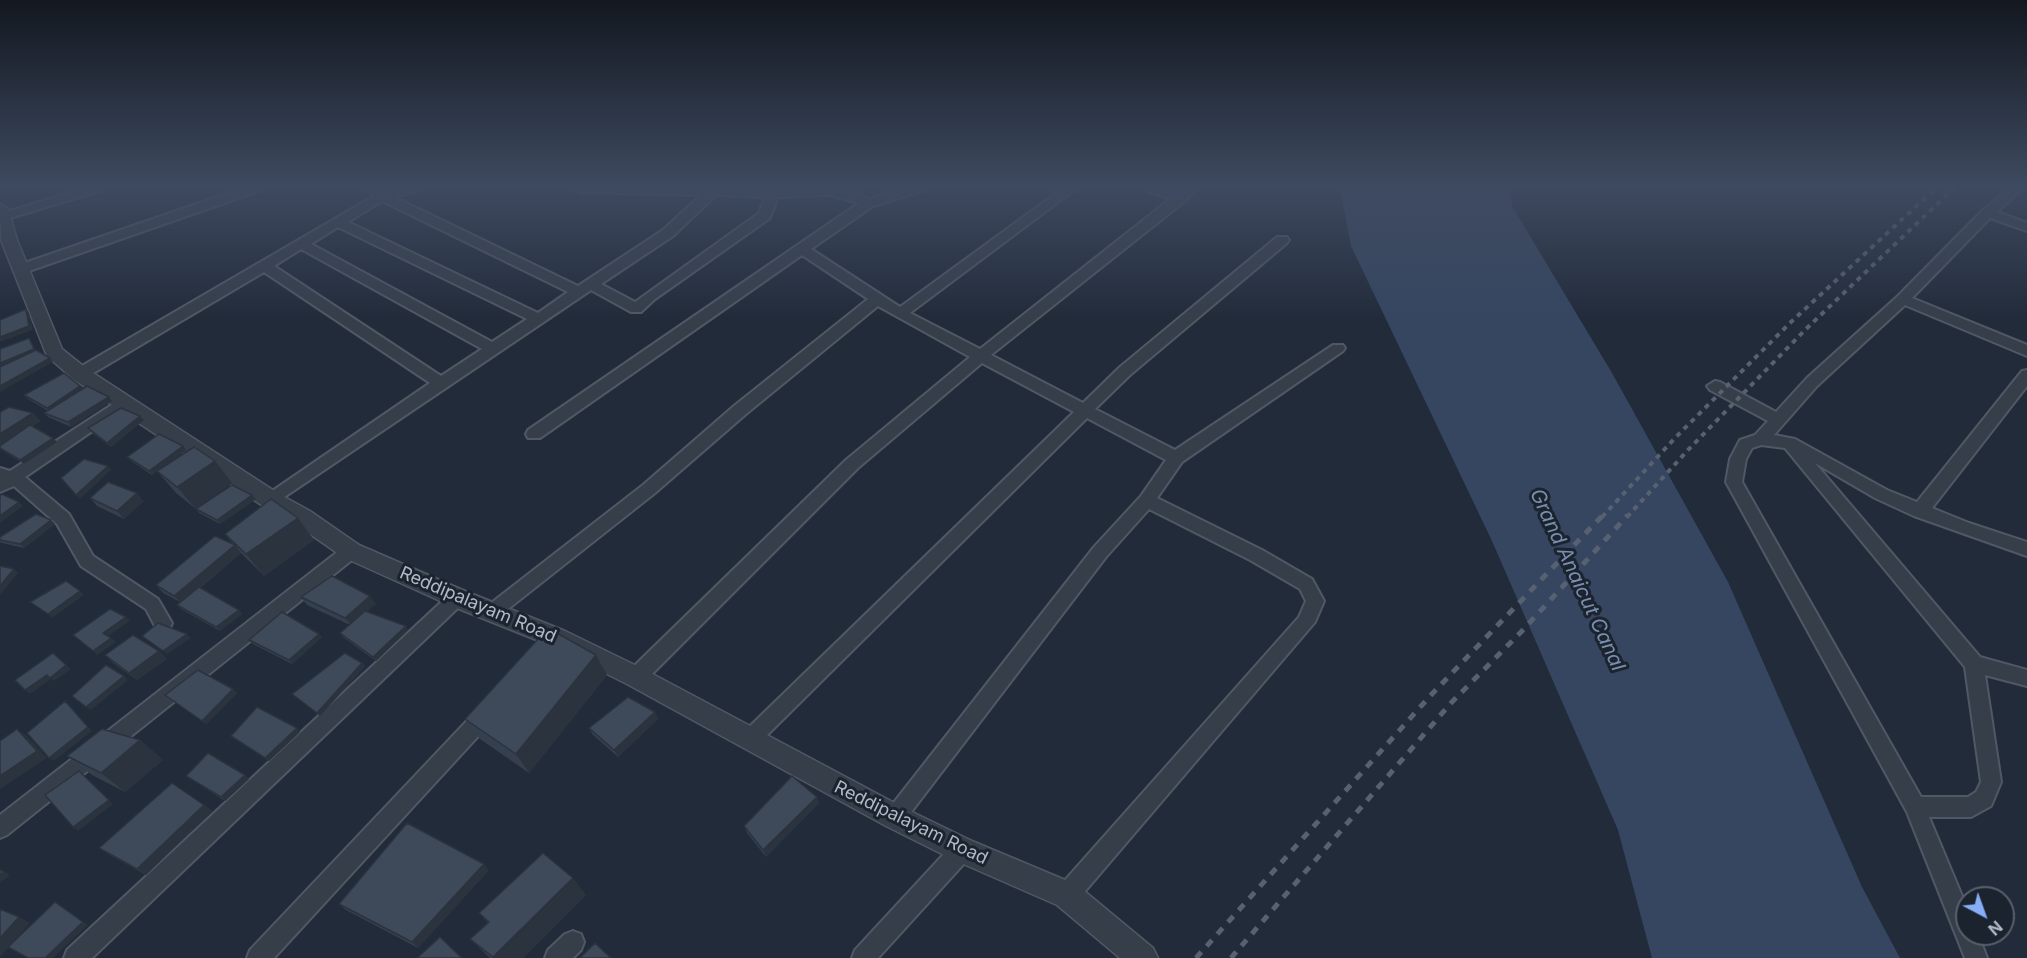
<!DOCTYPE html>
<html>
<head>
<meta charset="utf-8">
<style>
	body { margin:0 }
	#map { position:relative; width:2027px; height:958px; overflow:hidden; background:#222b3a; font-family:Inter,sans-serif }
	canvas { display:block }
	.north { position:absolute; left:1955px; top:886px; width:60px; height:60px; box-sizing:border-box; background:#1b232f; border:2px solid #575f6b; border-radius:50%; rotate:139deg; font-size:16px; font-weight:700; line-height:24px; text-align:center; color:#b1b8c6 }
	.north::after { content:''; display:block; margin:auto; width:21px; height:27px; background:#86adf6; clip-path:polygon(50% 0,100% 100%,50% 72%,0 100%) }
</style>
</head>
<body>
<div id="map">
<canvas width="2027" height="958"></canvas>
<div class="north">N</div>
</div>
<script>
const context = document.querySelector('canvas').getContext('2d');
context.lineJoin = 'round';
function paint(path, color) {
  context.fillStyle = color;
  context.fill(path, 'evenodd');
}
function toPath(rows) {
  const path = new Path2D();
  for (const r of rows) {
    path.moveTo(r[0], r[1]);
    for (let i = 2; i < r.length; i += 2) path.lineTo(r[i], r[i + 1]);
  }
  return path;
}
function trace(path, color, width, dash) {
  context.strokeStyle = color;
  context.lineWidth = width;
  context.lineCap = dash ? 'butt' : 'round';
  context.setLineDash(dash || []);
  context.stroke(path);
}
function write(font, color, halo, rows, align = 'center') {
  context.font = font + ' Inter,sans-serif';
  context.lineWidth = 6;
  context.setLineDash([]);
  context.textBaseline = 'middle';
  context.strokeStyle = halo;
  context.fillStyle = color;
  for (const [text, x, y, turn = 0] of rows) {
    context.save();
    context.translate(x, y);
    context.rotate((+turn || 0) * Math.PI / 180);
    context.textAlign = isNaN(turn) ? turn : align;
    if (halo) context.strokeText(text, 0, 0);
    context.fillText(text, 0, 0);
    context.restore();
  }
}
const water = toPath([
	[1340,188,1509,188,1512,206,1612,373,1728,582,1862,887,1900,958,1652,958,1618,830,1492,541,1351,246]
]);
const minor = toPath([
	[84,188,102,188,100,191,0,221,0,214,84,188],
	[243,188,261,188,259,191,26,272,16,272,14,269,16,266,243,188],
	[366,188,380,188,384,192,398,188,418,188,416,191,394,197,578,286,663,230,701,195,580,192,574,188,832,188,858,193,869,199,905,188,924,188,922,191,873,206,811,249,900,307,1063,188,1077,188,910,313,980,349,1170,199,1147,191,1145,188,1163,188,1177,193,1183,188,1197,188,1185,201,991,355,1083,403,1120,367,1277,237,1287,237,1289,240,1287,243,1130,375,1095,409,1175,450,1333,345,1343,345,1345,348,1343,351,1182,462,1157,498,1262,550,1312,579,1324,601,1315,622,1075,903,1067,906,1059,903,1056,895,1059,887,1299,617,1306,601,1300,589,1250,560,1149,509,1106,557,902,824,895,827,888,824,884,817,888,810,1094,547,1141,496,1166,460,1087,418,756,746,749,749,742,746,739,740,742,734,1074,412,982,363,858,468,643,683,636,685,629,683,626,677,629,671,846,460,970,357,878,306,746,414,655,493,498,617,492,620,486,617,483,612,486,607,643,485,734,406,868,299,802,255,540,438,528,438,526,434,528,430,859,203,829,195,778,197,770,218,655,299,641,312,631,312,591,290,271,506,265,504,263,500,265,496,430,383,264,272,85,378,75,378,72,374,75,370,374,196,366,188],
	[716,195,765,197,759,213,635,302,601,284,673,236,716,195],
	[382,201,568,292,538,313,348,222,382,201],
	[338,227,527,319,492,342,311,244,338,227],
	[301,249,482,349,441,376,274,266,301,249],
	[2010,188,2023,188,1997,212,2027,223,2027,231,1990,218,1912,298,2027,345,2027,356,1905,305,1817,386,1774,435,1795,439,1887,490,1917,502,2022,371,2027,370,2027,386,1932,508,1969,523,2027,542,2027,556,1914,516,1875,498,1815,463,1980,657,2027,670,2027,686,1985,675,2001,782,1991,806,1971,817,1929,817,1967,908,1967,934,1978,934,1987,958,1965,958,1907,812,1726,482,1730,459,1740,440,1755,435,1768,421,1710,390,1707,386,1715,381,1720,382,1776,412,1807,378,1898,296,1983,210,2010,188],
	[1761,445,1785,448,1965,667,1981,782,1976,792,1968,797,1921,797,1742,482,1746,459,1752,448,1761,445],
	[124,397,129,398,132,402,129,406,25,477,69,514,93,556,158,599,172,623,170,628,163,631,156,628,146,609,81,566,57,524,14,486,0,492,0,468,10,471,124,397],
	[351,544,357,546,360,551,357,556,7,835,0,838,0,815,345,546,351,544],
	[457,591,463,593,466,598,463,603,92,958,64,958,67,950,451,593,457,591],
	[487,704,494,707,497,713,494,719,274,958,247,958,250,950,480,707,487,704],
	[962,840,970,843,973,850,970,857,878,958,852,958,855,950,954,843,962,840],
	[573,931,581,934,584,942,581,950,573,958,545,958,548,950,565,934,573,931]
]);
const tertiary = toPath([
	[0,204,8,209,17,240,62,349,87,369,279,494,310,511,359,545,465,591,565,631,645,670,904,808,972,841,1077,885,1153,948,1158,958,1120,958,1057,905,952,859,886,826,627,684,549,645,449,605,343,557,294,523,263,506,73,379,47,356,1,240,0,204]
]);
const railFar1 = toPath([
	[1602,517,1675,438,1791,322,1936,188],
	[1627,517,1688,450,1806,329,1954,188]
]);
const rail = toPath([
	[1196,958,1431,695,1603,515],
	[1231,958,1451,703,1522,631,1628,515]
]);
const wall = toPath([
	[82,389,109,397,112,401,71,427,48,417,44,413,48,411,28,399,24,395],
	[0,412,33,413,40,421,33,426,57,442,24,464,0,449],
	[140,416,144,420,111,447,91,432,88,428],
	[183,446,186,450,152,475,131,461,127,457],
	[157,471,232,483,199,506,252,495,256,499,220,524,199,513,196,509,176,493],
	[90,498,144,501,124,519,97,506],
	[298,518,314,540,264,576,241,553,200,588,239,610,242,614,220,631,181,609,177,605,180,602,163,593,156,585,233,544,225,534],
	[55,524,24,548,2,543,0,542,0,537],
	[301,597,376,604,367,611,408,630,376,661,343,637,340,633,350,625,307,605],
	[322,637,292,664,253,644,249,640],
	[159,651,167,659,137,680,113,663,105,655],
	[362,663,365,666,320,716,296,697,292,694],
	[607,675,529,773,480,739,465,719],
	[233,689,237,693,206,724,165,695],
	[655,712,658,719,618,757,593,735,589,728],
	[300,732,269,761,235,739,231,736],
	[140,740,163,760,125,792,92,775,67,756],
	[186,776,249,779,225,801],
	[817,797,819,803,766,857,747,833,744,826],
	[204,805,212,811,146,875,108,854,99,848],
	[489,870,418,948,346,910,339,904],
	[586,895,523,958,490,958,470,939,488,923,479,913]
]);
const shadedWall = toPath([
	[26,309,29,313,33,330,0,342,0,337],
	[29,338,32,342,38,353,0,369,0,363],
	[50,358,53,362,0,392,0,386],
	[80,386,83,390,50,412,47,408],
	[109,397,112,401,71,427,68,422],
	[33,413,40,421,0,447,0,434],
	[140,416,144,420,111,447,107,443],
	[53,438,57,442,24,464,20,460],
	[183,446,186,450,152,475,149,471],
	[215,461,232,483,196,509,177,487],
	[108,466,111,470,80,499,76,495],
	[137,493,144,501,124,519,117,511],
	[252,495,256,499,220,524,217,520],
	[19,502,23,506,0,523,0,516],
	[298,518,314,540,264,576,246,554],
	[51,520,55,524,24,548,20,544],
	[235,545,241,553,181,603,174,596],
	[14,569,18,573,0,595,0,586],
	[80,591,84,595,52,618,48,614],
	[370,596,376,604,351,625,345,618],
	[239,610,242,614,220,631,216,627],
	[126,617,130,621,107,637,103,633],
	[406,626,408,630,376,661,373,657],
	[187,634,191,638,167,654,163,651],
	[319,634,322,637,292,664,289,660],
	[111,638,116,642,97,655,93,651],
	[159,651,167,659,137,680,129,673],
	[596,655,607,675,529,773,516,754],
	[57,657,71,669,54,681,50,678],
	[362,663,365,666,320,716,317,713],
	[47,675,51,679,30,694,25,690],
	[124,676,128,680,91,710,86,707],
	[233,689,237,693,206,724,202,721],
	[65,701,69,705,92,731,54,761,49,758],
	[655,712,658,719,618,757,614,750],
	[297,728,300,732,269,761,265,758],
	[17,729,27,736,47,758,0,789,0,776],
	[140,740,163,760,125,792,101,773],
	[79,771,113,804,78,831,73,827],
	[245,775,249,779,225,801,221,797],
	[817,797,819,803,766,857,763,850],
	[204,805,212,811,146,875,137,869],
	[484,864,489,870,418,948,412,942],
	[0,869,10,875,0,883],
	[573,878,586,895,523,958,494,958,493,957],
	[60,905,88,925,53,958,45,958],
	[19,917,30,923,0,957,0,938]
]);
const building = toPath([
	[26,309,29,326,0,337,0,320,26,309],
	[29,338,34,349,0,363,0,349,29,338],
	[36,350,50,358,0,386,0,367,36,350],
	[64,373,80,386,47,408,24,395,64,373],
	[87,386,109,397,68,422,44,413,87,386],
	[9,407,33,413,0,434,0,412,9,407],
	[121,408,140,416,107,443,88,428,121,408],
	[30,425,53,438,20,460,0,448,0,446,30,425],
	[159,434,183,446,149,471,127,457,159,434],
	[194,447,215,461,177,487,157,471,194,447],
	[84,459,108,466,76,495,61,478,84,459],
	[108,482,137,493,117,511,90,498,108,482],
	[232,485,252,495,217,520,196,509,232,485],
	[2,494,19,502,0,516,0,496,2,494],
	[271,499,298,518,246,554,225,534,271,499],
	[36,514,51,520,20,544,0,540,0,537,36,514],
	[215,536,233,544,235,545,174,596,156,585,215,536],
	[0,566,14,569,0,586,0,566],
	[332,576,370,596,345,618,301,597,332,576],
	[66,581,80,591,48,614,30,602,66,581],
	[199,587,239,610,216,627,177,605,199,587],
	[110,609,126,617,103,633,111,638,93,651,73,635,110,609],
	[365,611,406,626,373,657,340,633,365,611],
	[282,612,319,634,289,660,249,640,282,612],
	[158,623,187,634,163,651,142,636,158,623],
	[548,628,596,655,516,754,465,719,548,628],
	[133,635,159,651,129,673,105,655,133,635],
	[53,653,66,665,50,678,47,675,25,690,15,680,53,653],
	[345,653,362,663,317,713,292,694,345,653],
	[106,665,124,676,86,707,72,696,106,665],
	[198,670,233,689,202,721,165,695,198,670],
	[628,697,655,712,614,750,589,728,628,697],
	[65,701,88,727,49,758,27,733,65,701],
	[257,707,297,728,265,758,231,736,257,707],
	[17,729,37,751,0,776,0,741,17,729],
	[102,729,140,740,101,773,67,756,102,729],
	[208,753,245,775,221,797,186,776,208,753],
	[79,771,109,800,73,827,45,795,79,771],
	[792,776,817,797,763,850,744,826,792,776],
	[172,783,204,805,137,869,99,848,172,783],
	[407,823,484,864,412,942,339,904,407,823],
	[543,853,573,878,493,957,470,939,489,922,479,913,543,853],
	[0,869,4,872,0,875,0,869],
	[55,902,83,922,45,958,28,958,8,947,55,902],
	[0,909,19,917,0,938,0,909],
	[440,937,462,958,417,958,440,937],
	[595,943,611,958,580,958,595,943]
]);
const streetNames = [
	["Reddipalayam Road",478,605,23],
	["Reddipalayam Road",911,823,26]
];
const waterNames = [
	["Grand Anaicut Canal",1577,580,65]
];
paint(water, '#364661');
trace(minor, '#515865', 4);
trace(tertiary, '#515865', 3);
paint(minor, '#363e4a');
paint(tertiary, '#363e4a');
trace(railFar1, '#586171', 4, [5, 5]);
trace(rail, '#586171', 5, [8, 8]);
paint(wall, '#353f4d');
paint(shadedWall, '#2b333e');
paint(building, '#3e4959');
trace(building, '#2b333e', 1.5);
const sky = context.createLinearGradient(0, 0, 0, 322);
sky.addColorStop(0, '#131820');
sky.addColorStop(0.58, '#3e4a60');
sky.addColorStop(1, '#3e4a6000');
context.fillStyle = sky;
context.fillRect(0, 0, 2027, 322);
write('18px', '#b1b8c6', '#1b232f', streetNames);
write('italic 20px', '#798eae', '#1b232f', waterNames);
</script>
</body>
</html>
